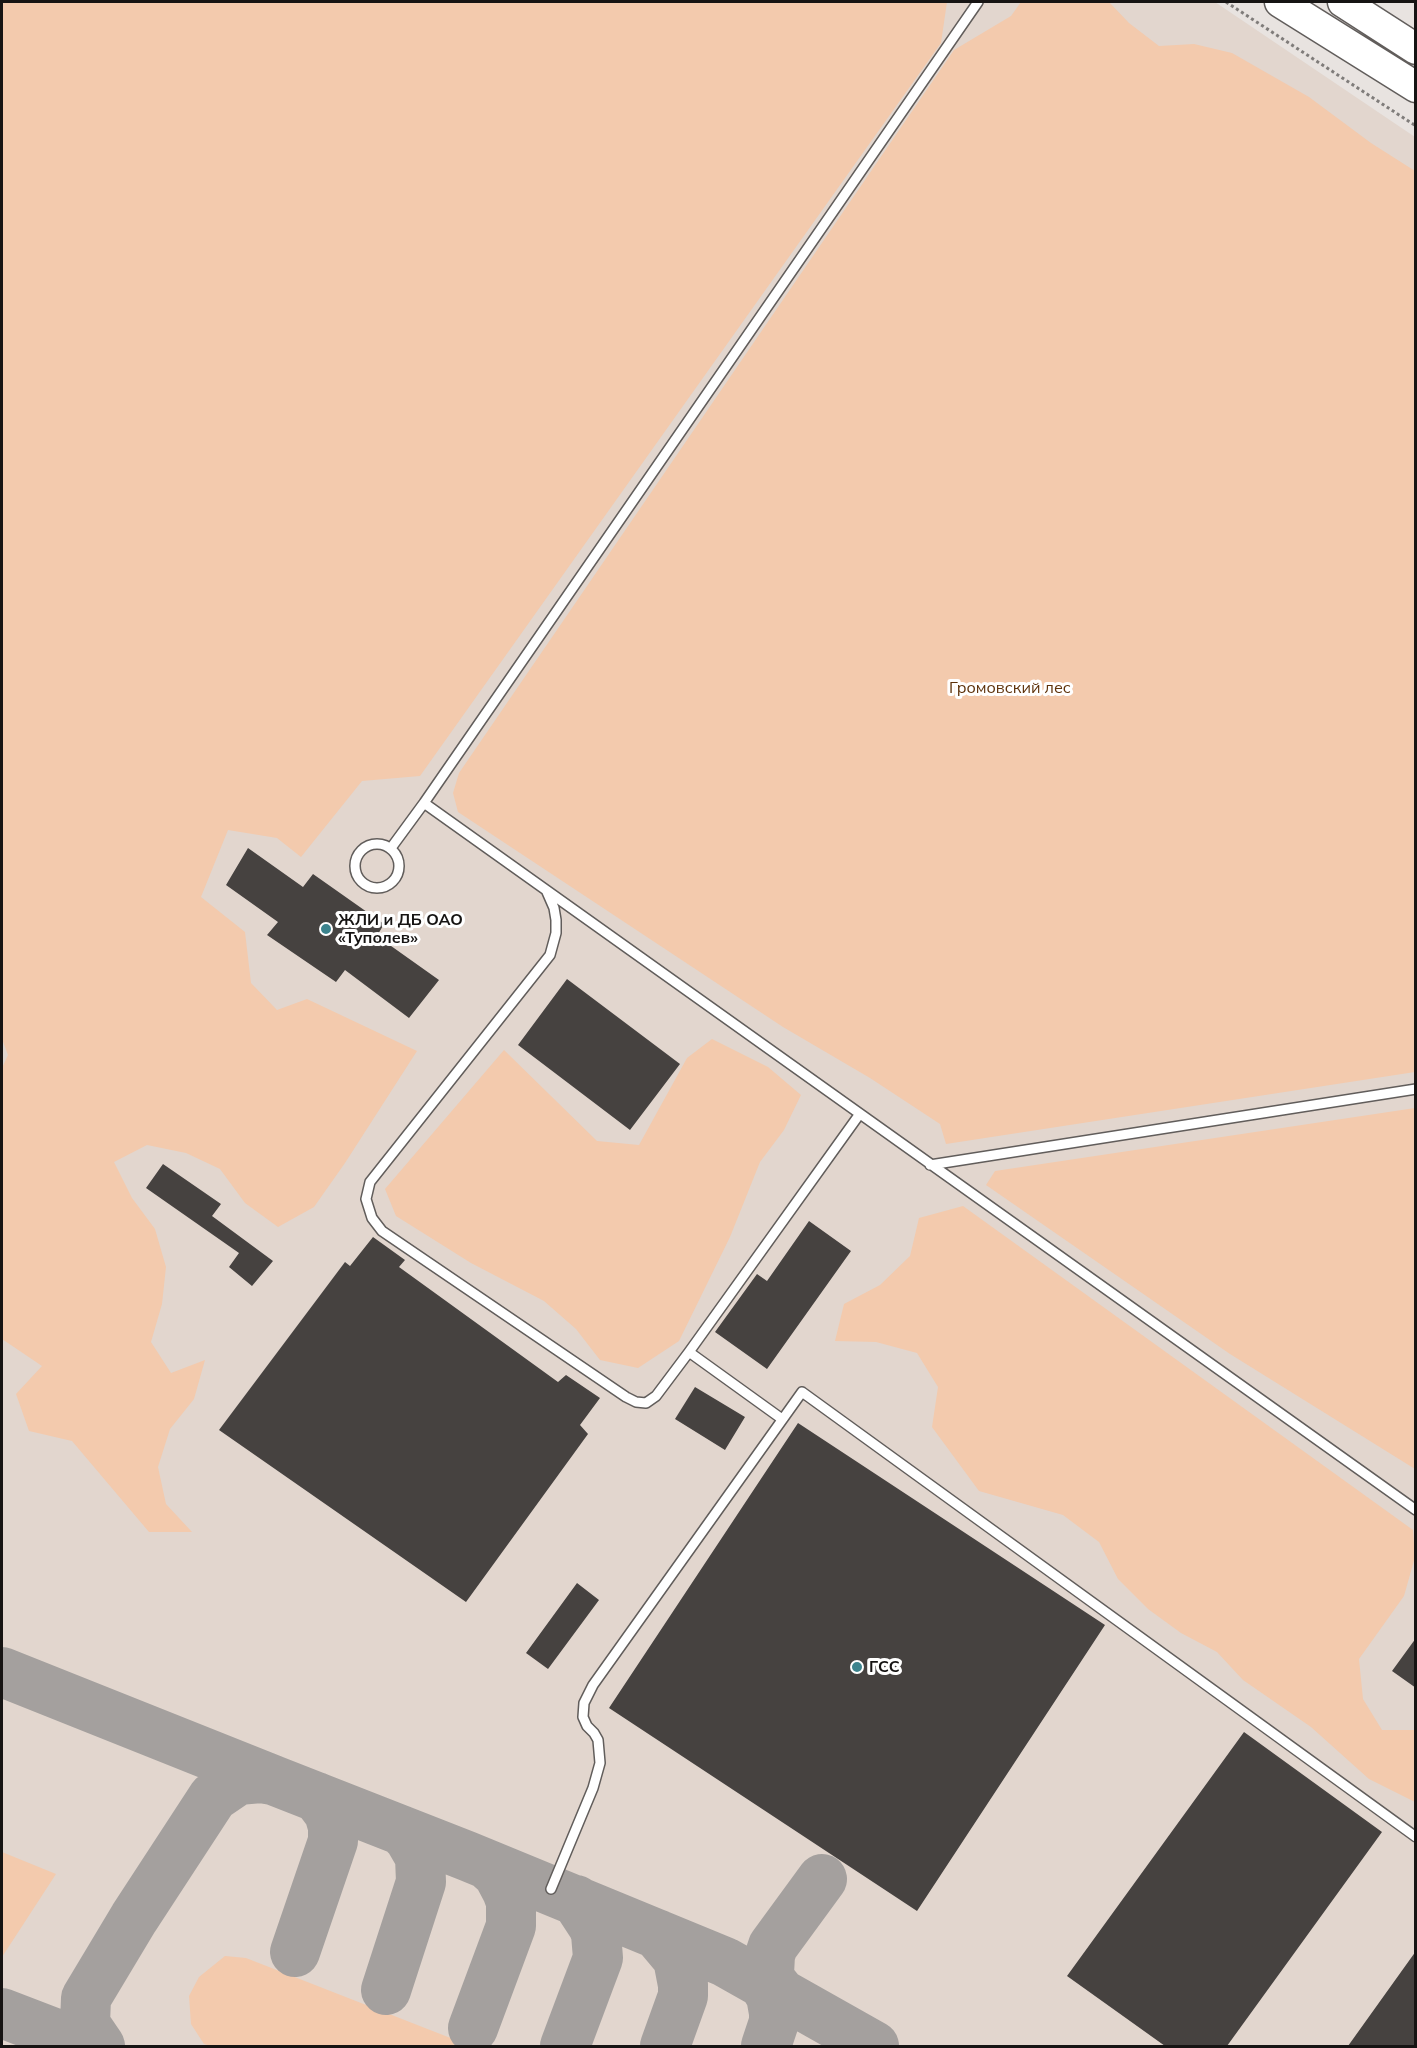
<!DOCTYPE html>
<html>
<head>
<meta charset="utf-8">
<style>
	body { margin:0 }
	#map { position:relative; width:1417px; height:2048px; overflow:hidden; background:#e8e3e0; font-family:Mulish,sans-serif }
	canvas { display:block }
	.frame { position:absolute; inset:0; border:3px solid #161413; pointer-events:none }
</style>
</head>
<body>
<div id="map">
<canvas width="1417" height="2048"></canvas>
<div class="frame"></div>
</div>
<script>
const context = document.querySelector('canvas').getContext('2d');
context.lineJoin = 'round';
function paint(path, color) {
  context.fillStyle = color;
  context.fill(path, 'evenodd');
}
function toPath(rows) {
  const path = new Path2D();
  for (const r of rows) {
    if (r.length === 3) {
      path.moveTo(r[0] + r[2], r[1]);
      path.arc(r[0], r[1], r[2], 0, 2 * Math.PI);
      continue;
    }
    path.moveTo(r[0], r[1]);
    for (let i = 2; i < r.length; i += 2) path.lineTo(r[i], r[i + 1]);
  }
  return path;
}
function trace(path, color, width, dash) {
  context.strokeStyle = color;
  context.lineWidth = width;
  context.lineCap = dash ? 'butt' : 'round';
  context.setLineDash(dash || []);
  context.stroke(path);
}
function write(font, color, halo, rows, align = 'center') {
  context.font = font + ' Mulish,sans-serif';
  context.lineWidth = 6;
  context.setLineDash([]);
  context.textBaseline = 'middle';
  context.strokeStyle = halo;
  context.fillStyle = color;
  for (const [text, x, y, turn = 0] of rows) {
    context.save();
    context.translate(x, y);
    context.rotate((+turn || 0) * Math.PI / 180);
    context.textAlign = isNaN(turn) ? turn : align;
    if (halo) context.strokeText(text, 0, 0);
    context.fillText(text, 0, 0);
    context.restore();
  }
}
const built = toPath([
	[2,2,1215,2,1415,137,1415,2046,2,2046]
]);
const green = toPath([
	[2,2,947,2,941,43,420,776,362,781,301,857,277,838,228,830,201,897,245,932,251,983,277,1010,307,999,417,1051,345,1163,314,1207,278,1227,245,1203,220,1169,186,1153,147,1145,114,1162,132,1198,155,1229,166,1267,162,1304,151,1342,171,1373,205,1360,194,1399,170,1429,158,1467,166,1504,192,1532,149,1532,72,1441,29,1431,16,1394,42,1366,2,1339,2,1068,8,1055,2,1039],
	[1021,2,1109,2,1129,23,1159,46,1194,44,1232,53,1309,97,1371,143,1415,171,1415,1072,946,1144,940,1124,870,1078,783,1027,458,812,453,793,459,773,954,50,1011,16],
	[712,1039,768,1067,801,1095,784,1130,760,1162,730,1237,679,1341,638,1368,600,1360,576,1329,544,1301,471,1263,396,1216,385,1189,504,1050,597,1141,639,1145,687,1058],
	[1415,1108,1415,1469,1230,1354,986,1185,995,1171],
	[963,1206,1413,1530,1415,1557,1404,1596,1359,1659,1363,1699,1382,1730,1415,1730,1415,1802,1369,1779,1311,1727,1243,1680,1217,1652,1181,1633,1148,1609,1118,1579,1099,1542,1063,1515,979,1491,932,1427,938,1387,917,1353,876,1342,835,1341,844,1304,880,1285,910,1256,919,1218],
	[2,1852,56,1874,2,1957],
	[225,1956,246,1958,471,2046,211,2046,204,2044,191,2024,189,1996,199,1977]
]);
const taxiway = toPath([
	[2,1672,273,1780],
	[657,1934,678,1959,683,1985,683,1996,665,2046],
	[295,1952,333,1841,333,1827,329,1813,317,1797],
	[761,1980,771,1996,774,2013,774,2022,766,2046],
	[386,1990,421,1882,420,1857,409,1838,401,1830],
	[780,1992,772,1982,769,1974,770,1955,773,1946,822,1879],
	[2,2013,88,2046],
	[473,2028,511,1926,511,1902,507,1891,498,1874,489,1866],
	[100,2046,85,2024,86,1998,134,1918,213,1797,238,1780,261,1778,273,1780,467,1856,725,1962,874,2046],
	[565,2046,598,1958,596,1934,593,1926,576,1900]
]);
const building = toPath([
	[248,848,303,887,313,874,384,924,377,936,439,980,409,1018,345,970,336,982,267,935,278,922,226,885],
	[567,979,680,1064,630,1130,518,1045],
	[163,1164,221,1204,212,1216,273,1261,252,1286,229,1267,239,1253,146,1188],
	[809,1221,851,1251,767,1369,715,1332,757,1274,767,1281],
	[373,1237,405,1260,399,1267,558,1382,566,1375,600,1398,580,1425,588,1434,466,1602,219,1430,345,1262,350,1266],
	[695,1387,745,1417,725,1450,675,1419],
	[798,1423,1105,1625,917,1911,609,1708],
	[577,1583,599,1600,548,1669,526,1653],
	[1416,1638,1416,1688,1392,1671],
	[1244,1732,1382,1832,1227,2046,1165,2046,1067,1976],
	[1416,1951,1416,2046,1348,2046]
]);
const path = toPath([
	[1226,2,1416,126]
]);
const lane = toPath([
	[424,803,1416,1510],
	[377,866,22],
	[391,848,424,803,978,2],
	[547,892,554,908,556,920,556,933,550,955,370,1182,366,1199,372,1218,382,1231,626,1397,636,1402,646,1403,656,1396,689,1352,859,1115],
	[930,1165,1416,1089],
	[689,1352,782,1419],
	[551,1889,593,1788,600,1763,598,1740,594,1733,587,1726,583,1717,584,1703,593,1685,802,1392,1416,1837]
]);
const primary = toPath([
	[1280,2,1416,87],
	[1343,2,1416,49]
]);
const markers = [
	[326,929,6,"#3c838d"],
	[857,1667,6,"#3c838d"]
];
const parkNames = [
	["Громовский лес",1010,688]
];
const poiNames = [
	["ЖЛИ и ДБ ОАО",338,920],
	["«Туполев»",338,938],
	["ГСС",869,1667]
];
paint(built, '#e2d6ce');
paint(green, '#f3caad');
trace(taxiway, '#a4a09e', 50);
paint(building, '#464240');
trace(lane, '#615d5b', 12);
trace(primary, '#615d5b', 33);
trace(path, '#7f7c7a', 3, [3, 3]);
trace(lane, '#fff', 9);
trace(primary, '#fff', 30);
for (const [x, y, r, color] of markers) {
  const dot = new Path2D();
  dot.arc(x, y, r, 0, 2 * Math.PI);
  context.fillStyle = color;
  context.fill(dot);
  trace(dot, '#fff', 2);
}
write('16px', '#5d3109', '#fff', parkNames);
write('bold 16px', '#161413', '#fff', poiNames, 'left');
</script>
</body>
</html>
